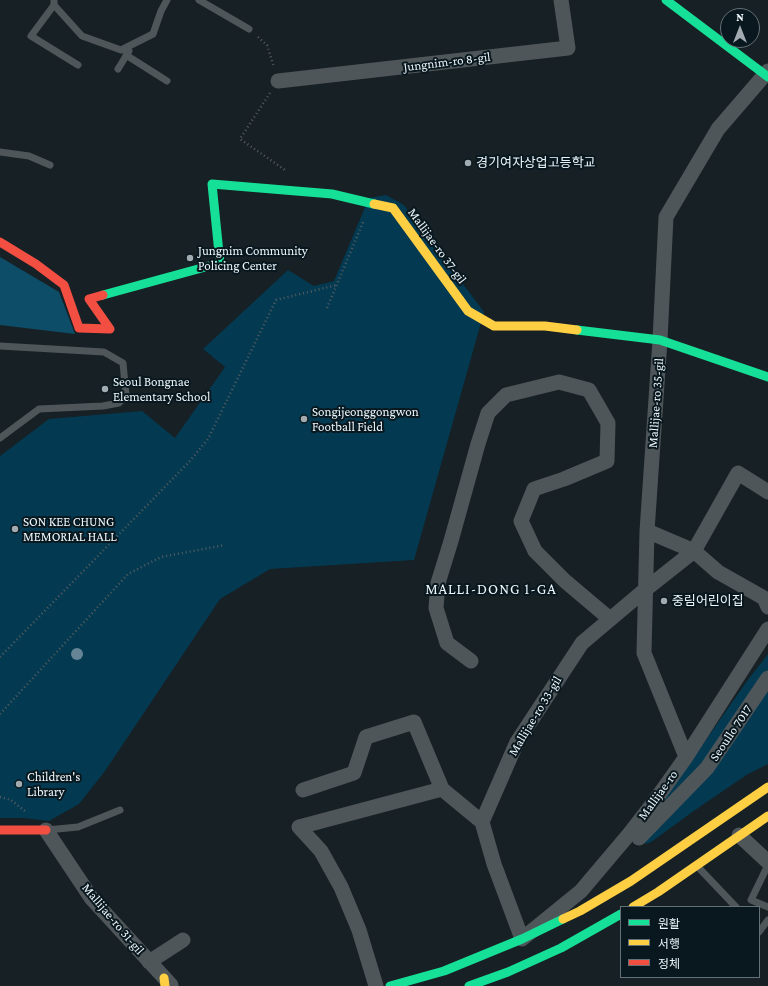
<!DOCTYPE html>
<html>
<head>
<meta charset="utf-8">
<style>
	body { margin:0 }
	#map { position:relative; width:768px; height:986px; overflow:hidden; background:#172024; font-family:"Crimson Pro","Noto Sans KR",serif }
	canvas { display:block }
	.legend { position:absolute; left:620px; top:906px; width:140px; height:72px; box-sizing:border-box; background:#09181f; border:1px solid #647177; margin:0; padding:5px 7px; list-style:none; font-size:12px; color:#ecf6fb }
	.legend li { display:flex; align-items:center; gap:8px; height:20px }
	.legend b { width:20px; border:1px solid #647177 }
	.north { position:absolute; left:720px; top:8px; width:40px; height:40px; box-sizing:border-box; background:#09181f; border:1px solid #647177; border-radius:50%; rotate:0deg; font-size:11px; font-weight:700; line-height:16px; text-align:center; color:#ecf6fb }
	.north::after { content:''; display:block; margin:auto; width:14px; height:18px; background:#a1abb0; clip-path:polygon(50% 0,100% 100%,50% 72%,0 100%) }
</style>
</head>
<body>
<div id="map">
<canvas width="768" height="986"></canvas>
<ul class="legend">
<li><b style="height:5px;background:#16e098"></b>원활</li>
<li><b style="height:5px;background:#ffcf43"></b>서행</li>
<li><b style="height:5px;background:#f24e42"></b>정체</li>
</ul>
<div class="north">N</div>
</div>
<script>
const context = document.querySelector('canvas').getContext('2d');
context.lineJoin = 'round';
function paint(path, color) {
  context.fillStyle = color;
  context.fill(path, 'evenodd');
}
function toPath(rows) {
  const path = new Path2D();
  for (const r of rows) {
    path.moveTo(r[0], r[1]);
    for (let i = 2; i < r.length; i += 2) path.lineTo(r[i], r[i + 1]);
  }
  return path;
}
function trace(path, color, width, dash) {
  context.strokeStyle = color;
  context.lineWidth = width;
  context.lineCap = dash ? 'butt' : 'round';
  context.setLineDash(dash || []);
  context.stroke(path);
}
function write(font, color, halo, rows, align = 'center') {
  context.font = font + ' "Crimson Pro","Noto Sans KR",serif';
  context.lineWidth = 4;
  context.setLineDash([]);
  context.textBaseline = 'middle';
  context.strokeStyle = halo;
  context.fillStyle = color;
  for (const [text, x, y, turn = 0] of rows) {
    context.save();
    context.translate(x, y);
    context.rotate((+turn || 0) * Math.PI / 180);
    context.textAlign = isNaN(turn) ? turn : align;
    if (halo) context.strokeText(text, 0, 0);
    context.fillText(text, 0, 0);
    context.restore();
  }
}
const green = toPath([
	[386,195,404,205,484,312,414,560,270,569,220,599,105,771,79,804,49,821,23,818,0,818,0,456,49,419,142,411,175,438,225,367,203,349,288,270,314,286,334,281,369,198],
	[768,654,768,764,748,774,695,810,654,840,649,843,641,844,630,828,682,774,747,681]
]);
const forest = toPath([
	[0,257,59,292,75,334,0,325]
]);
const path = toPath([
	[258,37,267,45,274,67],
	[270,93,240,139,285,170],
	[327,308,364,220],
	[0,657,189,462,208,439,276,300,337,285],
	[0,714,128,574,161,557,225,545],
	[0,797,11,800,25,811]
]);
const lane = toPath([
	[54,0,54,5,82,36,121,50,153,34,161,11,167,0],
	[199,0,249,29],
	[54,5,31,36,78,65],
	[126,55,167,81],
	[118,69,129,51],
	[0,152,29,156,50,165],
	[0,346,104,352,123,363,126,395,119,403,103,406,39,409,0,438],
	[47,830,78,827,120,810],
	[768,865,751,900,768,907],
	[698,867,736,907],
	[759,932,768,920]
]);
const street = toPath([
	[278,81,568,48,561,0],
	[768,492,738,473,694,551,646,589,582,643,517,742,482,822,494,864,522,939,581,891,630,833,654,802,686,757,768,629],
	[647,531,694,551,718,572,764,598,768,607],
	[471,661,447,643,436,608,438,583,451,541,478,444,488,413,506,395,559,382,589,390,608,423,607,461,564,479,534,489,521,521,535,551,565,581,610,619],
	[686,757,644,653,647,531,660,340,666,217,718,129,768,71],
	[303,790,354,773,366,737,414,722,442,789,482,822],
	[46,830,92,899,171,985],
	[739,835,768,862],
	[639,838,707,768,768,678],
	[149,962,183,940],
	[376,986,359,930,341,887,321,851,299,827,442,789]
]);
const fast = toPath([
	[666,0,768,77],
	[103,295,220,263,212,184,332,194,374,204],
	[577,330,660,340,768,377],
	[390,986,444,971,522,939,563,919],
	[469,986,508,972,561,948,621,914]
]);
const slow = toPath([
	[374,204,393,208,468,311,494,326,545,326,577,330],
	[633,907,658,892,768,816],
	[563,919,580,911,631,881,768,787],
	[164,978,165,986]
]);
const jam = toPath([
	[0,242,36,264,64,285,79,328,110,329,89,299,103,295],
	[0,830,46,830]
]);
const trees = [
	[77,654]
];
const markers = [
	[468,163,4,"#a1abb0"],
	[190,258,4,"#a1abb0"],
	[105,389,4,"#a1abb0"],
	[304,419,4,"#a1abb0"],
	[15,529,4,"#a1abb0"],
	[664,601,4,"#a1abb0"],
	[19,784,4,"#a1abb0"]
];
const streetNames = [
	["Jungnim-ro 8-gil",447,62,-7],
	["Mallijae-ro 37-gil",437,246,54],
	["Mallijae-ro 35-gil",656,403,-86],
	["Mallijae-ro 33-gil",535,716,-59],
	["Seoullo 7017",731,733,-56],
	["Mallijae-ro",658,795,-54],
	["Mallijae-ro 31-gil",113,919,50]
];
const poiNames = [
	["경기여자상업고등학교",476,163],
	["Jungnim Community",198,251],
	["Policing Center",198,266],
	["Seoul Bongnae",113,382],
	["Elementary School",113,397],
	["Songijeonggongwon",312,412],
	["Football Field",312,427],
	["SON KEE CHUNG",23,522],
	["MEMORIAL HALL",23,537],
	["중림어린이집",672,601],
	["Children's",27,777],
	["Library",27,792]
];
const quarterNames = [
	["MALLI-DONG 1-GA",491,589]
];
paint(green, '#033a51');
paint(forest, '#0e4d67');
trace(path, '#565c60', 2.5, [1, 3]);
trace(lane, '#4f565a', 7);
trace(street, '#4f565a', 15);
trace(fast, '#16e098', 9);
trace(slow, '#ffcf43', 9);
trace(jam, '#f24e42', 9);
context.fillStyle = '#658596';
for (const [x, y] of trees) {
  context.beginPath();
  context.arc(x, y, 6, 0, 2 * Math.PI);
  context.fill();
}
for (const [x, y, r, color] of markers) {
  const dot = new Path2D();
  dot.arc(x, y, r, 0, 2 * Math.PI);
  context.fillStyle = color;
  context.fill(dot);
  trace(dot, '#09181f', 1.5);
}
write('13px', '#ecf6fb', '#09181f', streetNames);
write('13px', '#ecf6fb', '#09181f', poiNames, 'left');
context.letterSpacing = '1px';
write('15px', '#ecf6fb', '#09181f', quarterNames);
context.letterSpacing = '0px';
</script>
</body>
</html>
